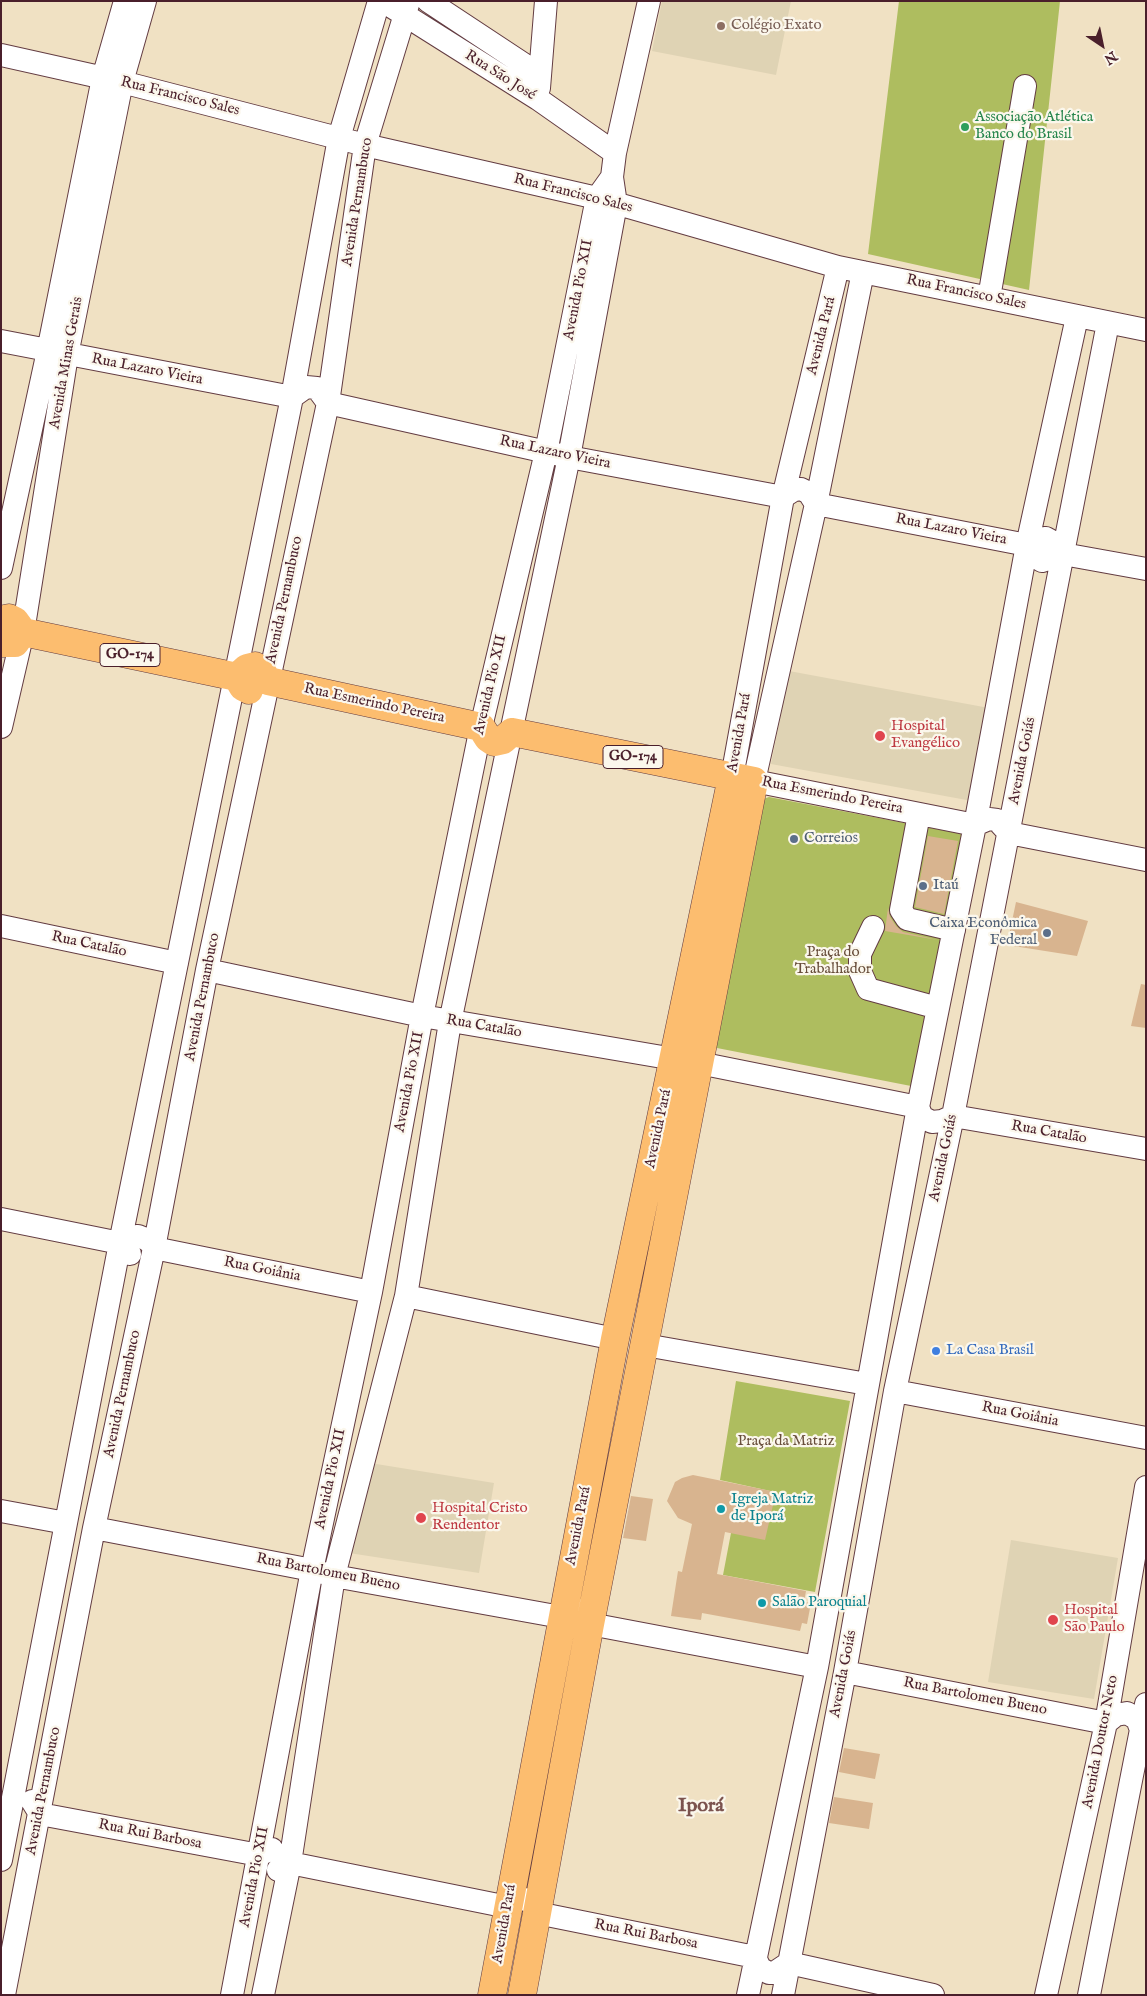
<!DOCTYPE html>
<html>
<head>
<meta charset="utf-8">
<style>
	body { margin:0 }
	#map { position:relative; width:1147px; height:1996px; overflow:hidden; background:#f0e1c3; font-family:"IM FELL English",serif }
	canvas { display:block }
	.frame { position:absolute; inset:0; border:2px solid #4a1f2b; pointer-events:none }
	.north { position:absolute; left:1077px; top:20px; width:50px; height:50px; -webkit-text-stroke:4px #fbf7ec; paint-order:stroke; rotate:146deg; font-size:14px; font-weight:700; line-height:20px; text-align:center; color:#4a1f2b }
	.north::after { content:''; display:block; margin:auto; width:18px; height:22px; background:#4a1f2b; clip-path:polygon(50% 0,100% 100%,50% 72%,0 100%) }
</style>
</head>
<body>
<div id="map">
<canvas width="1147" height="1996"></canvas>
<div class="frame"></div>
<div class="north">N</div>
</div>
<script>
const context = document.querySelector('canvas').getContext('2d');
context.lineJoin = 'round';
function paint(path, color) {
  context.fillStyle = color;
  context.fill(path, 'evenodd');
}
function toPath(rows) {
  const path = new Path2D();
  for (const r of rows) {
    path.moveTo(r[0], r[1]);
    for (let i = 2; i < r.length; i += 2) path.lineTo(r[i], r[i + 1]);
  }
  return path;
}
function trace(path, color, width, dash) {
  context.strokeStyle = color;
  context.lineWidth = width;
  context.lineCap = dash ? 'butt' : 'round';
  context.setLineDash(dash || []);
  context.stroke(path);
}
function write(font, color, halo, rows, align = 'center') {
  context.font = font + ' "IM FELL English",serif';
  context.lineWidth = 4.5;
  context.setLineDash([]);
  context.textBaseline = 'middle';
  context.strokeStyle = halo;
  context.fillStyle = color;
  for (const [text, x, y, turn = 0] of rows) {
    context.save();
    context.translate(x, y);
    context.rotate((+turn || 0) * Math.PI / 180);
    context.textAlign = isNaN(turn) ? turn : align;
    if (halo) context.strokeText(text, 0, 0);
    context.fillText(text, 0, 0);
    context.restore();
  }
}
const built = toPath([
	[662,1,791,1,776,75,652,51],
	[789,671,989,708,972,801,771,764],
	[364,1462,494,1483,479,1573,349,1553],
	[1011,1540,1118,1558,1094,1699,988,1682]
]);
const green = toPath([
	[899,1,1060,1,1029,290,868,254],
	[769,797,962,834,963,838,916,1083,911,1086,717,1048,710,1038,758,801],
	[736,1381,850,1401,815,1592,723,1575,731,1533,775,1492,720,1480]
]);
const building = toPath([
	[928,836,958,841,944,914,915,907],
	[1016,902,1088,921,1077,956,1007,945],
	[888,908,890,917,896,926,903,932,938,940,885,931],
	[1141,984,1146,985,1146,1028,1131,1026],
	[693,1475,776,1492,765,1540,725,1532,717,1574,806,1591,804,1602,811,1603,807,1624,802,1623,800,1631,702,1613,701,1620,671,1616,678,1571,682,1572,692,1524,678,1518,667,1501,675,1482,682,1478],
	[631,1496,653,1499,646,1541,623,1538],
	[844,1748,880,1754,875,1779,839,1772],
	[834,1797,873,1803,869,1829,829,1823]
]);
const minor = toPath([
	[428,1,540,75],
	[392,7,538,99,615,153],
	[1,55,122,82,365,145,597,198,838,267,1146,330],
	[539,88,546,1],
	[863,272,816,504,754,781,975,825,989,819,997,820,1009,833,1146,860],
	[989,298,1025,86],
	[1,341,292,397,306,387,317,388,328,403,569,457,783,497,794,490,801,489,809,493,816,504,1027,545,1038,539,1046,538,1055,543,1063,554],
	[1027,545,1032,555,1042,561,1063,554,1146,569],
	[1,568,48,351,103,78,125,1],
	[1,727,23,632,67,355,122,82,145,1],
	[732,777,783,497,838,267],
	[919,814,901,910,907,919,954,930],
	[1,926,177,963],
	[873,927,860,954,860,971,868,989,938,1008],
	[207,970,422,1016,674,1059],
	[699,1063,918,1107],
	[918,1107,922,1117,932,1122,942,1121,953,1116,1146,1149],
	[1,1219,120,1243,130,1254],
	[120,1243,129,1237,138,1236,148,1240,154,1248,371,1292],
	[406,1296,615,1339],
	[645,1345,867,1384],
	[895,1391,1146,1438],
	[1,1511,66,1523],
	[94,1528,312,1570,334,1576,561,1617,571,1611,579,1610],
	[590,1624,817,1667],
	[845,1672,1106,1723,1116,1715,1127,1713,1137,1719,1141,1730],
	[32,1801,40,1814,259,1855,272,1849],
	[1,1860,120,1243,292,397,339,138,379,1],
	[278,1870,290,1863,508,1907,516,1900,525,1899,533,1904,537,1913],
	[537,1913,755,1957],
	[755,1957,760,1968,769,1973,774,1973,789,1963,933,1995],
	[4,1995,94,1528,154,1248,207,970,328,403,365,145,409,1],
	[232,1995,312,1570,371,1292,422,1016,481,727,546,452,597,198,612,177],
	[263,1995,290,1863,334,1576,406,1296,450,1022,569,457,616,204,612,177,615,153,649,1],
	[748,1995,817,1667,918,1107,975,825,1027,545,1077,317],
	[783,1995,845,1672,895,1391,953,1116,1108,323],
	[1046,1995,1106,1723,1146,1487],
	[1089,1995,1146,1704]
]);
const major = toPath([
	[1,620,9,618,15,621,23,632,237,677,243,687,249,690],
	[1,643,15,643,23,632],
	[237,677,247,668,255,666,261,670,268,681,481,727,488,738,494,742,503,740,512,732],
	[512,732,754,781,590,1624,522,1995],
	[492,1995,615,1339,732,777]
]);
const markers = [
	[721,26,5,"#8d6e63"],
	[965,127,5,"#2e9e5b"],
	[880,736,6,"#e0444e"],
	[794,839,5,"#5c6f8a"],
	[923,886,5,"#5c6f8a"],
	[1047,933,5,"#5c6f8a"],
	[936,1351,5,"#3f7fe0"],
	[721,1509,5,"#0f9aa8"],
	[421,1518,6,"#e0444e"],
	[762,1603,5,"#0f9aa8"],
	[1053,1620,6,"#e0444e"]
];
const shields = [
	[130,655,60],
	[633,757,60]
];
const shieldNames = [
	["GO-174",130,655],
	["GO-174",633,757]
];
const educationNames = [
	["Colégio Exato",731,26]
];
const streetNames = [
	["Rua São José",500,76,32],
	["Rua Francisco Sales",180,97,14],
	["Rua Francisco Sales",573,194,14],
	["Avenida Pernambuco",358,202,-81],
	["Avenida Pio XII",579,290,-79],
	["Rua Francisco Sales",966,293,12],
	["Avenida Pará",822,336,-76],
	["Avenida Minas Gerais",67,363,-80],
	["Rua Lazaro Vieira",147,370,11],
	["Rua Lazaro Vieira",555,453,12],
	["Rua Lazaro Vieira",951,530,11],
	["Avenida Pernambuco",285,600,-78],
	["Avenida Pio XII",491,685,-77],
	["Rua Esmerindo Pereira",374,704,12],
	["Avenida Pará",740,733,-80],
	["Avenida Goiás",1023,761,-79],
	["Rua Esmerindo Pereira",832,796,11],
	["Rua Catalão",89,945,12],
	["Avenida Pernambuco",203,997,-79],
	["Rua Catalão",484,1027,10],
	["Avenida Pio XII",410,1082,-79],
	["Avenida Pará",659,1129,-78],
	["Rua Catalão",1049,1133,10],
	["Avenida Goiás",944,1158,-78],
	["Rua Goiânia",262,1270,11],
	["Avenida Pernambuco",123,1394,-78],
	["Rua Goiânia",1020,1415,11],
	["Avenida Pio XII",331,1479,-78],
	["Avenida Pará",579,1526,-79],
	["Rua Bartolomeu Bueno",328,1573,11],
	["Avenida Goiás",844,1674,-79],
	["Rua Bartolomeu Bueno",975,1697,11],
	["Avenida Doutor Neto",1101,1742,-79],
	["Avenida Pernambuco",44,1791,-79],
	["Rua Rui Barbosa",150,1835,11],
	["Avenida Pio XII",255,1877,-79],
	["Avenida Pará",505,1924,-80],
	["Rua Rui Barbosa",646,1935,11]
];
const leisureNames = [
	["Associação Atlética",975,118],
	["Banco do Brasil",975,135]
];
const healthNames = [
	["Hospital",891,727],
	["Evangélico",891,744],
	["Hospital Cristo",432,1509],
	["Rendentor",432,1526],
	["Hospital",1064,1611],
	["São Paulo",1064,1628]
];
const serviceNames = [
	["Correios",804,839],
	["Itaú",933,886],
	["Caixa Econômica",1037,924,"right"],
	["Federal",1037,941,"right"]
];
const parkNames = [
	["Praça do",833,953],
	["Trabalhador",833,970],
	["Praça da Matriz",786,1442]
];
const shopNames = [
	["La Casa Brasil",946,1351]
];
const cultureNames = [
	["Igreja Matriz",731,1500],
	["de Iporá",731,1517],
	["Salão Paroquial",772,1603]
];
const districtNames = [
	["Iporá",701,1807]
];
paint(built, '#dfd3b4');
paint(green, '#aebd5f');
paint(building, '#d8b48f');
trace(minor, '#633c42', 24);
trace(major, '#633c42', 29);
trace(minor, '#fff', 22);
trace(major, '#fcbd6f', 28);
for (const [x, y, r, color] of markers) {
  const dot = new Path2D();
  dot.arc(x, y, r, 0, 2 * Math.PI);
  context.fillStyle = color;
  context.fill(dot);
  trace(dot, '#fbf7ec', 2);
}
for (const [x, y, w] of shields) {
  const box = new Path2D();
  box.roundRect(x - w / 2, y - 11.5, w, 23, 4);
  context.fillStyle = '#fbf7ec';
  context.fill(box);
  trace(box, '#4a1f2b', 1);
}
write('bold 14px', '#4a1f2b', null, shieldNames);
write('15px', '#785e54', '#fbf7ec', educationNames, 'left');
write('15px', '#4a1f2b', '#fbf7ec', streetNames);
write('15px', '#27864d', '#fbf7ec', leisureNames, 'left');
write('15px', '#be3a42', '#fbf7ec', healthNames, 'left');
write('15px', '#4e5e75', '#fbf7ec', serviceNames, 'left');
write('15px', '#684e3b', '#fbf7ec', parkNames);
write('15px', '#366cbe', '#fbf7ec', shopNames, 'left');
write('15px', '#0d838f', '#fbf7ec', cultureNames, 'left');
write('bold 20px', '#7c534e', '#fbf7ec', districtNames);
</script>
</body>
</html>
